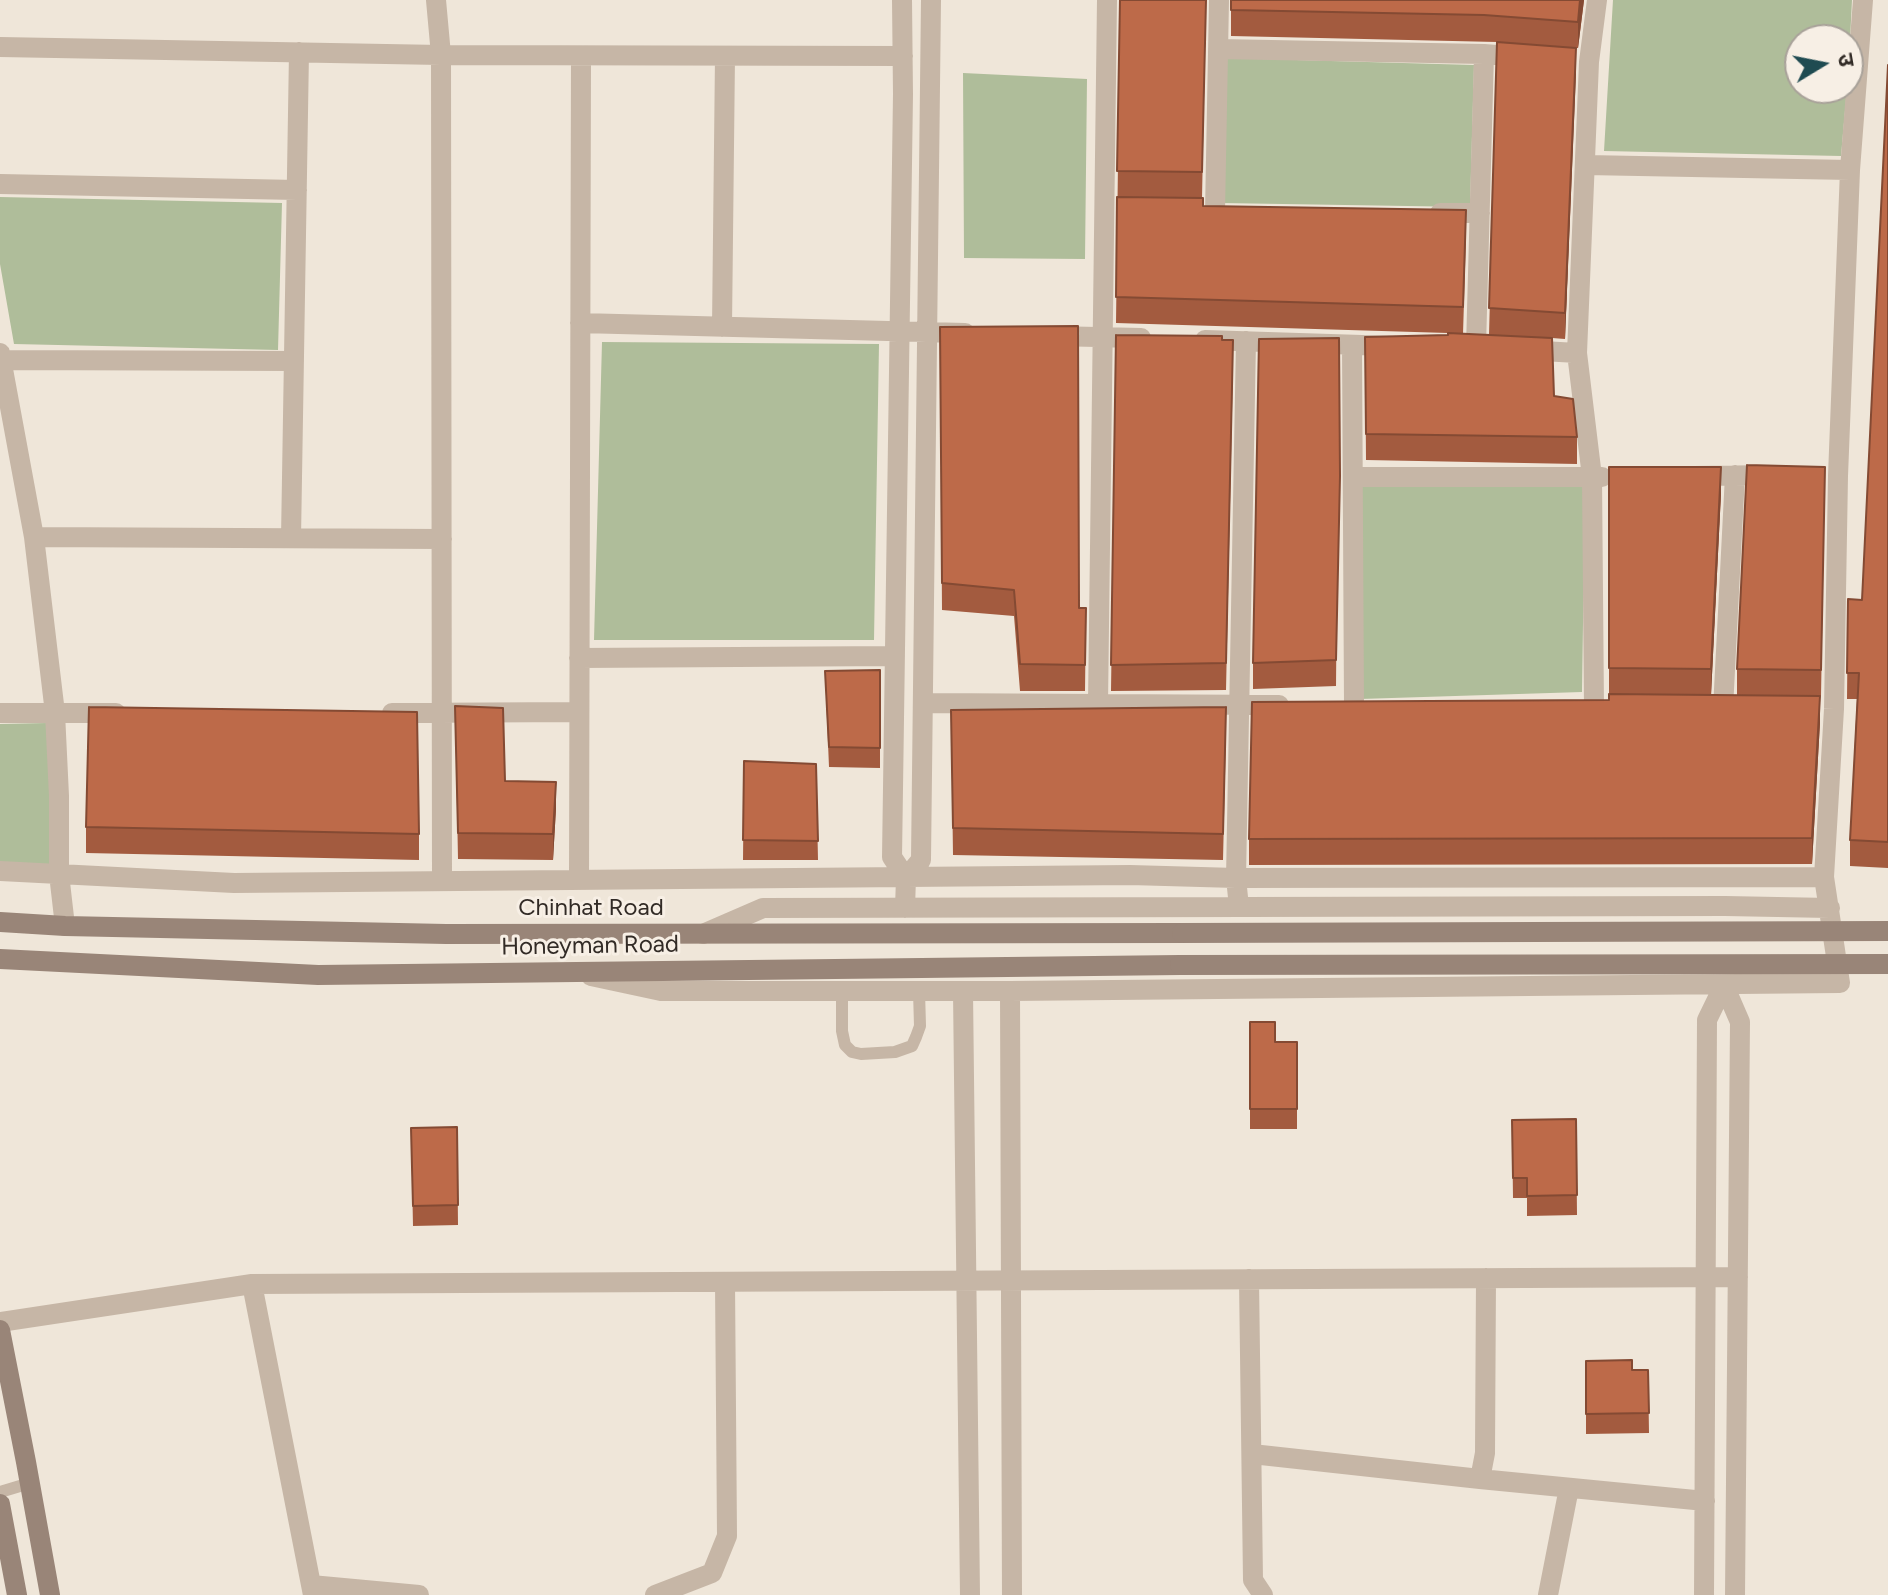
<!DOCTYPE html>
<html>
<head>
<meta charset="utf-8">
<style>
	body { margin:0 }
	#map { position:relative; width:1888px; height:1595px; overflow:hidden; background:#efe6d9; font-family:Figtree,"Noto Sans Devanagari",sans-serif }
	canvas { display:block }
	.north { position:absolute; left:1784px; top:24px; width:80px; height:80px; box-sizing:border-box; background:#f7efe5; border:2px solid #a8a199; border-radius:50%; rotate:80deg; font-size:22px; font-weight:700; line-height:32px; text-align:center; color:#322b26 }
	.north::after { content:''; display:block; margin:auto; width:28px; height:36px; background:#1f4b51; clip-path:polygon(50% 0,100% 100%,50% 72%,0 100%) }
</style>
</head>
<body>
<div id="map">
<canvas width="1888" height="1595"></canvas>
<div class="north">उ</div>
</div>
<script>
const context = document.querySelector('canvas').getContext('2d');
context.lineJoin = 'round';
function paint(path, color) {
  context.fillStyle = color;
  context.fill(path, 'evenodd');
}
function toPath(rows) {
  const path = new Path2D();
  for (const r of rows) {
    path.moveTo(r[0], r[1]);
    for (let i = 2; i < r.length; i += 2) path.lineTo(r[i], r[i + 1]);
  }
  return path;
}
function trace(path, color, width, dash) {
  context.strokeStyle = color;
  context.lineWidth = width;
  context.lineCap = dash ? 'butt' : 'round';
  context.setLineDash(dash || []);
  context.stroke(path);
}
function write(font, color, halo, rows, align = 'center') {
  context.font = font + ' Figtree,sans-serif';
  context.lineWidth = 6;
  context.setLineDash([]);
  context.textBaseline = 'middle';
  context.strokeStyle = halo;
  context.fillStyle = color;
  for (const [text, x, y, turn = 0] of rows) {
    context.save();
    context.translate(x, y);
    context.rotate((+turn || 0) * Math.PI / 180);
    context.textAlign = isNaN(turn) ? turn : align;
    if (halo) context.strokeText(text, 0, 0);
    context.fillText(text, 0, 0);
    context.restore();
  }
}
const green = toPath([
	[1613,0,1852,0,1848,80,1848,40,1800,40,1800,88,1847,88,1841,156,1604,151],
	[1225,58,1474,65,1470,207,1220,203],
	[963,73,1087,79,1085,259,964,258],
	[0,197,282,203,278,350,14,344,0,264],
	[602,342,879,344,874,640,594,640],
	[1362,482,1585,487,1582,692,1360,699],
	[47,723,52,868,0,866,0,724]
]);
const lane = toPath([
	[842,991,842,1031,845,1045,852,1052,861,1054,895,1052,912,1046,916,1037,920,1026,919,991],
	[0,1492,30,1483]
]);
const street = toPath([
	[436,0,441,55,442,881],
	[902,0,903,94,892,857,906,878,905,908],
	[0,47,441,55,903,56],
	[1218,49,1484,54,1522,57],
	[1586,165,1850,170],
	[0,184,297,190],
	[1215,212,1219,0],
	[1440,213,1480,213],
	[580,323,965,333],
	[722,327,725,56],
	[1053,336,1141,338],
	[1205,340,1393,346],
	[1352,345,1354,705],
	[1476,347,1484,54],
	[1525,350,1577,353],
	[0,353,34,537,55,713,59,796,59,874,65,926],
	[1,360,294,361],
	[1694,476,1774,475],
	[1353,477,1602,477],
	[34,537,442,539],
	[291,538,299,52],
	[579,658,895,656],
	[923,703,1279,705],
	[1098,704,1107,0],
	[1594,708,1592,477,1577,353,1589,62,1597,0],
	[1723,709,1735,475],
	[0,713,116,713],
	[392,713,579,712],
	[0,871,234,883,1130,875,1236,878,1824,877],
	[906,878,921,860,931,0],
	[579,880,581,56],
	[1239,907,1236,878,1246,341],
	[703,934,763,908,1725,906,1830,908],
	[591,976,661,991,1010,991,1840,983,1824,877,1834,709,1838,476,1850,170,1863,0],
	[1724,985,1740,1022,1735,1595],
	[963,991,970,1595],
	[1010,991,1012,1595],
	[1249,1279,1253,1580,1263,1595],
	[252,1284,313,1595],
	[0,1322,252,1284,1738,1277],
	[1252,1454,1480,1479,1705,1501],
	[1480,1479,1485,1453,1486,1278],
	[311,1585,419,1595],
	[655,1595,712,1573,727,1536,725,1282],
	[1548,1595,1569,1488],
	[1704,1595,1707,1020,1724,985]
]);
const secondary = toPath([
	[0,922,65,926,446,934,1182,933],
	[0,959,318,975,1180,965],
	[0,1330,26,1462,50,1595],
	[0,1504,17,1595]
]);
const secondaryBridge = toPath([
	[1182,933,1888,931],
	[1180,965,1888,964]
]);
const wall = toPath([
	[1120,0,1206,0,1202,198,1203,206,1466,236,1463,334,1489,335,1497,42,1231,36,1231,0,1584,0,1578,48,1576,48,1565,339,1552,338,1554,396,1577,437,1577,464,1366,460,1365,337,1448,335,1448,333,1116,323],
	[1888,65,1888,868,1850,866,1850,840,1857,699,1847,699,1848,599,1862,600],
	[940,327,1079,608,1086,608,1085,691,1020,691,1014,616,942,610],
	[1116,335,1233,366,1226,690,1111,691],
	[1339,338,1336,686,1253,689,1253,663],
	[1609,467,1721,493,1711,695,1737,695,1737,669,1825,467,1821,696,1820,696,1820,722,1812,864,1249,865,1249,839,1609,700],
	[880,670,880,768,829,767,825,671],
	[455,706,505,781,556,808,553,860,458,859],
	[951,710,1226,733,1223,860,953,855],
	[744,761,816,764,818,860,743,860],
	[86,827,419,834,419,860,86,853],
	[1250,1022,1275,1042,1297,1042,1297,1129,1250,1129],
	[1576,1119,1577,1215,1527,1216,1527,1198,1513,1198,1512,1120],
	[457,1127,458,1225,413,1226,411,1128],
	[1586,1361,1632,1370,1648,1370,1649,1433,1586,1434]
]);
const shadedWall = toPath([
	[1580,0,1584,0,1578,48,1578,22],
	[1576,48,1576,74,1565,339,1565,313],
	[1721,467,1721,493,1711,695,1711,669],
	[1820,696,1820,722,1812,864,1812,838],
	[556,782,556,808,553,860,553,834]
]);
const building = toPath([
	[1120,0,1206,0,1202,172,1117,171,1120,0],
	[1231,0,1580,0,1578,22,1484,15,1231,10,1231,0],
	[1497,42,1576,48,1565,313,1489,308,1497,42],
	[1888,65,1888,842,1850,840,1859,673,1847,673,1848,599,1862,600,1888,65],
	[1117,197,1203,198,1203,206,1466,210,1463,307,1116,297,1117,197],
	[1078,326,1079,608,1086,608,1085,665,1020,664,1014,590,942,583,940,327,1078,326],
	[1448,333,1552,338,1554,396,1573,399,1577,437,1366,434,1365,337,1448,335,1448,333],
	[1116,335,1222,336,1222,340,1233,340,1226,663,1111,665,1116,335],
	[1339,338,1340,476,1336,660,1253,663,1259,339,1339,338],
	[1747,465,1825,467,1821,670,1737,669,1747,465],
	[1609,467,1721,467,1711,669,1609,668,1609,467],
	[880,670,880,748,829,747,825,671,880,670],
	[1609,694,1820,696,1812,838,1249,839,1252,702,1609,700,1609,694],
	[455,706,503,708,505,781,556,782,553,834,458,833,455,706],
	[89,707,417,712,419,834,86,827,89,707],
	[1226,707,1223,834,953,828,951,710,1226,707],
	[744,761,816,764,818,841,743,840,744,761],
	[1250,1022,1275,1022,1275,1042,1297,1042,1297,1109,1250,1109,1250,1022],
	[1576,1119,1577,1195,1527,1196,1527,1178,1513,1178,1512,1120,1576,1119],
	[457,1127,458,1205,413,1206,411,1128,457,1127],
	[1632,1360,1632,1370,1648,1370,1649,1413,1586,1414,1586,1361,1632,1360]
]);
const streetNames = [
	["Chinhat Road",591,908],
	["Honeyman Road",590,946,-1]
];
paint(green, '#afbd9a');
trace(lane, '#c6b6a6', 12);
trace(street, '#c6b6a6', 20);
trace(secondary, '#998578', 20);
trace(secondaryBridge, '#998578', 20);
paint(wall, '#a35b3f');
paint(shadedWall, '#844a33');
paint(building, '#bd6a49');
trace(building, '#844a33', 2);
write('24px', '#322b26', '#f7efe5', streetNames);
</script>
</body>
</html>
